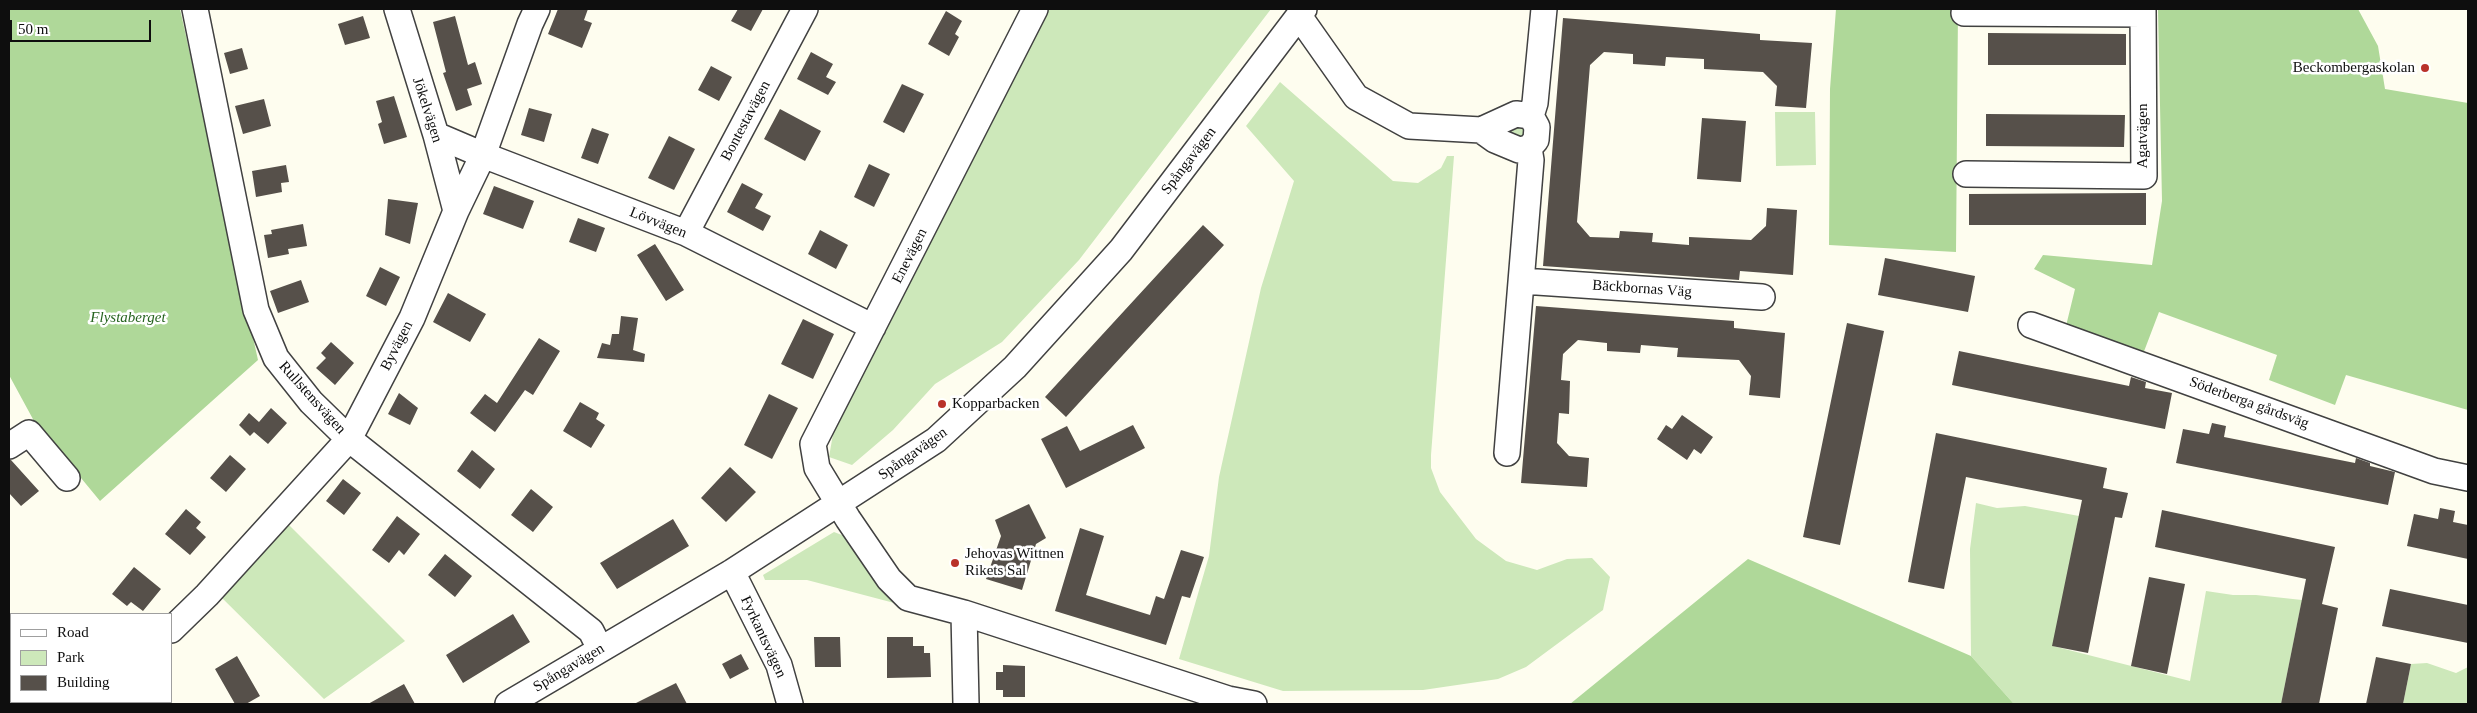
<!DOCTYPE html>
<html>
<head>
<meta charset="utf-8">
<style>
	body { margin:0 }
	#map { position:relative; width:2477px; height:713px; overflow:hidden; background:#fefdef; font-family:Georgia,serif }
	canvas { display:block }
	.frame { position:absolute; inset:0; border:10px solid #0e0e0e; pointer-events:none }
	.legend { position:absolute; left:10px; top:613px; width:162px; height:90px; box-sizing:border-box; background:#fff; border:1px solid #9f9f9f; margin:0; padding:6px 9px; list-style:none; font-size:15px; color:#0e0e0e }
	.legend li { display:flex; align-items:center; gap:10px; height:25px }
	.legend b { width:25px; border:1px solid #9f9f9f }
	.scale { position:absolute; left:10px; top:20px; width:141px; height:22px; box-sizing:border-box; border:2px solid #0e0e0e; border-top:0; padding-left:6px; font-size:15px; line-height:18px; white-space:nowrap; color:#0e0e0e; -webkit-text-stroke:4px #fff; paint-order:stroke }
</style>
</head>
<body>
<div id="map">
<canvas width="2477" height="713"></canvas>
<div class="frame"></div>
<ul class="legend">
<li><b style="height:6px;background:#fff"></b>Road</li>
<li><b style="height:14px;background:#cde8ba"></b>Park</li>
<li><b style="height:14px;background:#56504a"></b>Building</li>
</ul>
<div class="scale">50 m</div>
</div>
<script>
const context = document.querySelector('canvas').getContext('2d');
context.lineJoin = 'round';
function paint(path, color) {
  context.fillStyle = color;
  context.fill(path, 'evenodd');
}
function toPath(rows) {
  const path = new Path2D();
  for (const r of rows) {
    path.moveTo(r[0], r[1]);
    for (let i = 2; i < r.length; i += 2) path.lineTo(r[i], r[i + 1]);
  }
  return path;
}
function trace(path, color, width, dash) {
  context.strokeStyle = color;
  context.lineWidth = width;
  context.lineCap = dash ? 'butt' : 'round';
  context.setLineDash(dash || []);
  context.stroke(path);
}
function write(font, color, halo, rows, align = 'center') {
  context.font = font + ' Georgia,serif';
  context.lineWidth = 5;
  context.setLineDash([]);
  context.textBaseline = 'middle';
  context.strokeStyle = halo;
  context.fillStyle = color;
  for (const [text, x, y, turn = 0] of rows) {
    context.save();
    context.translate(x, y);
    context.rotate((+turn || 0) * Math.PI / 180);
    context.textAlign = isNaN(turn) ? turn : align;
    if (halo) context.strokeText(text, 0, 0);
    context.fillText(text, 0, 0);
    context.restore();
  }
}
const green = toPath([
	[1045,9,1271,9,1079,260,1002,342,935,384,893,430,852,465,829,457,833,434],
	[1280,82,1393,181,1418,183,1441,168,1447,156,1454,156,1431,455,1431,468,1440,492,1476,539,1506,561,1537,570,1567,559,1592,558,1610,577,1603,610,1526,667,1498,679,1423,690,1283,691,1179,659,1209,556,1219,477,1261,288,1294,181,1246,126],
	[1775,112,1815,112,1816,165,1776,166],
	[1519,124,1527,130,1525,139,1497,130],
	[1976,503,1997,508,2025,506,2079,516,2053,646,2190,681,2206,591,2233,595,2256,595,2302,600,2281,704,2014,704,1971,656,1970,549],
	[286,522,405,641,324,699,220,596],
	[834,532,847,537,898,604,807,580,765,580,763,575],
	[2427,663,2456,673,2468,667,2468,704,2403,704,2411,664]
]);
const forest = toPath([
	[9,9,180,9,258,360,100,501,34,421,9,375],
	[1836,9,1958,9,1956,252,1829,245,1830,89],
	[2158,9,2358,9,2378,46,2385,89,2468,103,2468,410,2346,375,2335,405,2269,380,2277,355,2159,312,2143,354,2066,326,2075,289,2034,269,2043,255,2152,265,2162,201],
	[1748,559,1971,656,2014,704,1570,704]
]);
const building = toPath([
	[558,9,588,9,584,20,592,23,582,48,548,34],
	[738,9,763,9,751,31,731,21],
	[946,11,962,21,955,34,959,37,949,56,928,44],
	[363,16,370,38,345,45,338,24],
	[455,16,468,65,475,62,482,84,467,89,472,105,456,111,443,73,446,72,433,22],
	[1563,18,1760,34,1760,40,1812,43,1806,108,1775,106,1777,86,1763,72,1704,69,1704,59,1666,57,1665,66,1633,64,1633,54,1604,52,1590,65,1584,138,1577,222,1590,237,1619,238,1620,231,1653,233,1652,242,1689,245,1689,237,1751,240,1766,226,1767,208,1797,210,1793,275,1740,271,1739,280,1543,266],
	[1988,33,2126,34,2126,65,1988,65],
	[242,48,248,69,230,74,224,53],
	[811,52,833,64,826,77,836,82,828,95,797,79],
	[711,66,732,77,719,101,698,90],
	[902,84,924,94,904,133,883,122],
	[394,96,407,137,384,144,378,124,382,122,376,101],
	[264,99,271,126,243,134,235,106],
	[529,108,552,114,544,142,521,135],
	[780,109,821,131,805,161,764,139],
	[1986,114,2125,115,2124,147,1986,146],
	[1702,118,1746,121,1741,182,1697,179],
	[592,128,609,134,598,164,581,158],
	[669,136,695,149,674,190,648,178],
	[869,164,890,174,874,207,854,197],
	[286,165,289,182,281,183,282,192,256,197,252,171],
	[742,183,763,194,755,208,771,216,763,231,727,212],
	[494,186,534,201,523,229,483,214],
	[2146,193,2146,225,1969,225,1969,194],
	[388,199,418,203,410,244,385,235],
	[578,218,605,228,596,252,569,242],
	[303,224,307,246,288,249,289,254,268,258,264,235,272,234,271,230],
	[1203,225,1224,245,1066,417,1045,397],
	[820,230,848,245,836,269,808,254],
	[655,244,684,290,666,301,637,255],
	[1885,258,1975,276,1968,312,1878,295],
	[380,267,400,277,386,306,366,296],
	[301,280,309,302,278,313,270,291],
	[448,293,486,314,470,342,433,322],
	[1536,306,1734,321,1734,328,1785,333,1780,398,1749,395,1751,376,1739,360,1677,357,1678,348,1641,345,1640,353,1607,351,1607,343,1578,340,1563,354,1561,380,1570,381,1569,414,1559,413,1557,443,1569,456,1589,458,1587,487,1521,483],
	[621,316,638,318,633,350,645,354,644,362,597,358,602,343,610,345,612,334,619,334],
	[803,319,834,334,813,379,781,364],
	[1847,323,1884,331,1840,545,1803,537],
	[539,338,560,351,533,395,525,390,495,432,470,413,485,394,497,403],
	[331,342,354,363,335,385,316,368,326,358,321,353],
	[1959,351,2129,386,2131,377,2146,382,2145,388,2172,393,2165,429,1952,385],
	[399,393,418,408,410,425,388,414],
	[769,394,798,408,772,459,744,445],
	[580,402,599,413,596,419,605,425,591,448,563,431],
	[271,408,287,423,268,444,254,432,250,436,239,425,249,413,259,422],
	[1682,415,1713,437,1701,454,1694,449,1687,460,1657,439,1666,425,1672,429],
	[2212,423,2226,426,2224,437,2355,463,2356,458,2370,463,2370,466,2395,472,2388,505,2176,463,2183,429,2209,434],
	[1133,425,1145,448,1066,488,1041,439,1067,426,1080,451],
	[1936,433,2107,468,2103,488,2128,493,2122,518,2115,517,2088,653,2052,646,2082,500,1966,477,1944,589,1908,582],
	[472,450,495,469,480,489,457,471],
	[230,455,246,469,226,492,210,478],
	[9,460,11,460,39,491,21,506,9,493],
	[730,467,756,492,726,522,701,498],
	[343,479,361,493,344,515,326,501],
	[531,489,553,507,533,532,511,515],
	[1029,504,1046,538,1036,544,1022,590,986,579,1001,536,995,520],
	[2440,508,2455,511,2453,522,2468,525,2468,559,2407,546,2414,514,2438,519],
	[186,509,201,522,196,528,206,537,190,555,165,534],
	[2162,510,2335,547,2322,604,2338,608,2319,704,2281,704,2306,579,2155,547],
	[397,516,420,534,404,555,399,550,389,563,372,550],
	[673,519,689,546,617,589,600,563],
	[1080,528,1104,536,1086,595,1150,615,1156,596,1164,599,1181,550,1204,557,1190,598,1182,596,1166,645,1055,611],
	[445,554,472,576,455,597,428,575],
	[134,567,161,589,143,611,131,602,127,606,112,594],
	[2149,577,2185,584,2167,674,2131,666],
	[2390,589,2468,605,2468,643,2382,626],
	[513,614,530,642,463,683,446,655],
	[814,637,840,637,841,667,815,667],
	[887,637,913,637,913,646,924,646,924,653,930,653,931,677,887,678],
	[741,654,749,669,730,679,722,664],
	[237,656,260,696,246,704,235,704,215,669],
	[2376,657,2411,664,2403,704,2366,704],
	[1003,665,1025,666,1025,697,1003,697,1003,690,996,690,996,672,1003,672],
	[676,683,687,704,634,704],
	[404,684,415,704,368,704]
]);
const minor = toPath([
	[195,9,256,310,276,358,311,402,349,439,591,631,600,649],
	[397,9,436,135,456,211],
	[1035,9,813,444,817,468,848,519,889,579,908,598,964,613,1228,699,1254,704],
	[1964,13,2143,14],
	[1299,16,1356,97,1409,126,1481,130,1495,140,1519,150,1529,148,1536,140,1537,127,1531,116,1516,114,1481,130],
	[1531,116,1535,103,1544,9],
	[436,135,483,155,686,233,873,327],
	[1966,174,2144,176,2143,9],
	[686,233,805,9],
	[1522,281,1762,297],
	[2031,325,2434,471,2468,478],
	[9,446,29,433,67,478],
	[1507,453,1531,160,1529,148],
	[732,572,779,665,790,704],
	[964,613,966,704],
	[171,630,207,595,349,439,412,318,456,211,483,155,530,24,537,9],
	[63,704,68,702],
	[508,704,732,572,936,440,1015,367,1121,250,1304,9]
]);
const markers = [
	[2425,68,5,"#b9322a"],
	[942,404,5,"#b9322a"],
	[955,563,5,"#b9322a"]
];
const poiNames = [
	["Beckombergaskolan",2415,68,"right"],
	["Kopparbacken",952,404],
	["Jehovas Wittnen",965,554],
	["Rikets Sal",965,571]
];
const streetNames = [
	["Jökelvägen",427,110,72],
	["Bontestavägen",746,121,-62],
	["Agatvägen",2143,136,-90],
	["Spångavägen",1189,161,-53],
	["Lövvägen",658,223,22],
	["Enevägen",910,256,-63],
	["Bäckbornas Väg",1642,289,4],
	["Byvägen",397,346,-63],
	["Rullstensvägen",312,398,48],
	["Söderberga gårdsväg",2249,403,20],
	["Spångavägen",913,454,-35],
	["Fyrkantsvägen",763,637,65],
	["Spångavägen",569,668,-31]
];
const parkNames = [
	["Flystaberget",128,318]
];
paint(green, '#cde8ba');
paint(forest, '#afd899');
paint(building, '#56504a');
trace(minor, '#414141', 28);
trace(minor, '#fff', 25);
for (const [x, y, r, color] of markers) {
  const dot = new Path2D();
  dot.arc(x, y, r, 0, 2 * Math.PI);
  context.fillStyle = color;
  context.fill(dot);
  trace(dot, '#fff', 2);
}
write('15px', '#0e0e0e', '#fff', poiNames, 'left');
write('15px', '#0e0e0e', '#fff', streetNames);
write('italic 15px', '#276420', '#fff', parkNames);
</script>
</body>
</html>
